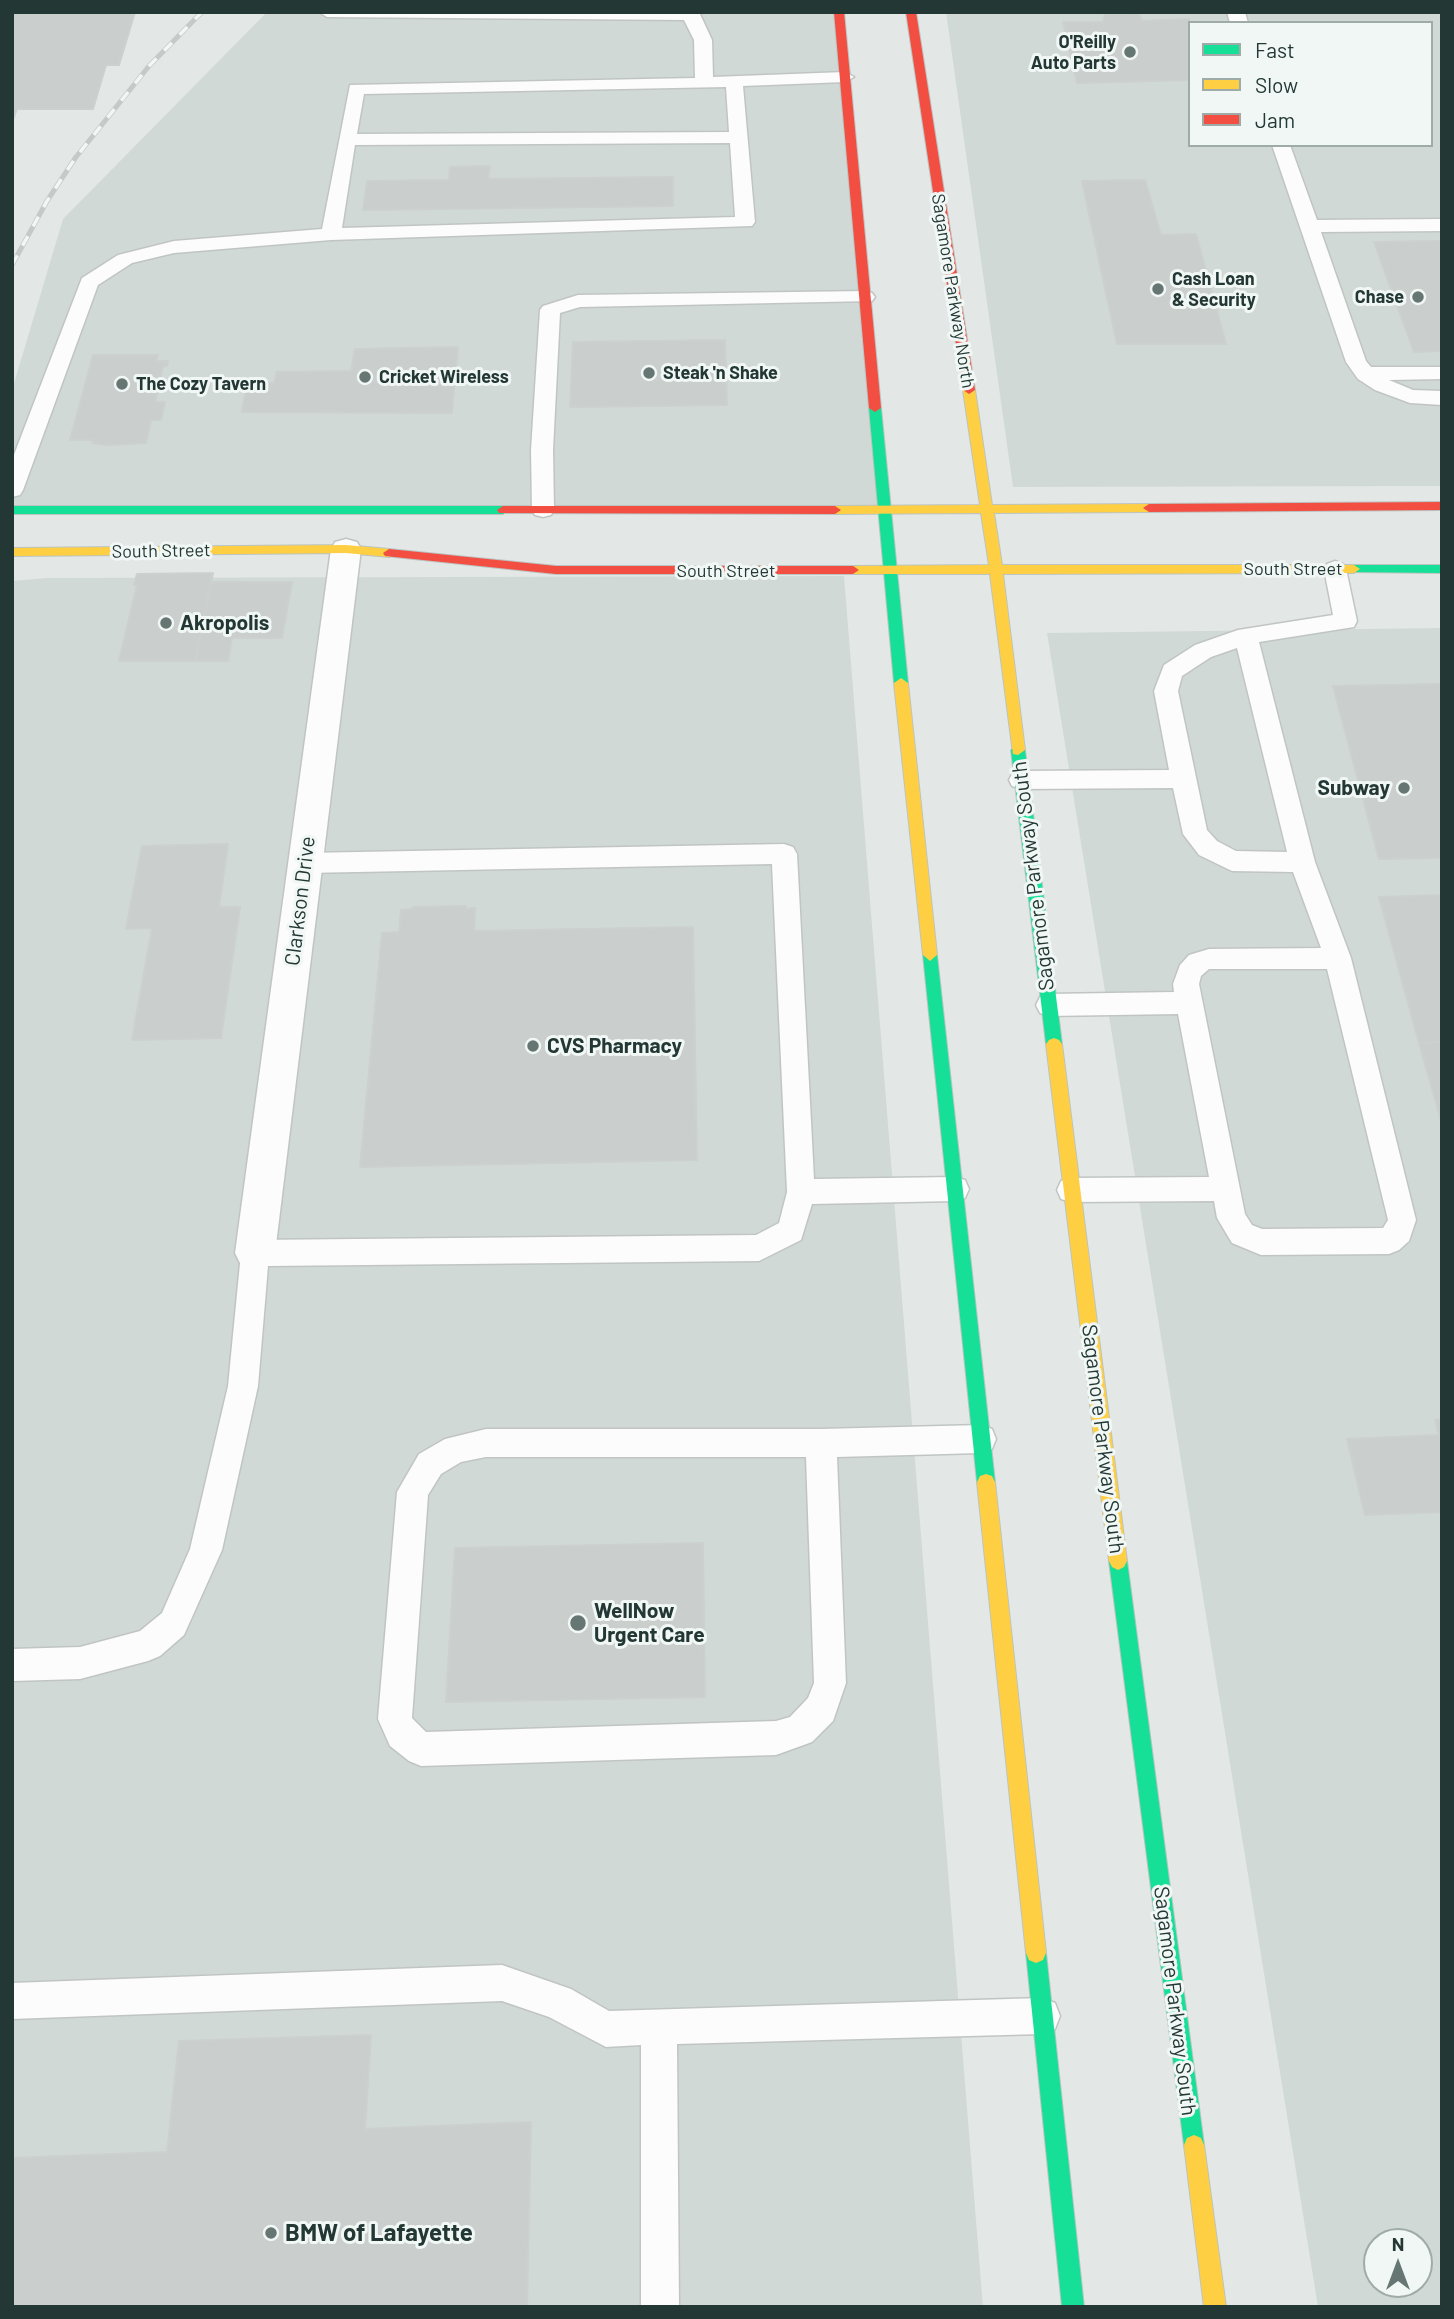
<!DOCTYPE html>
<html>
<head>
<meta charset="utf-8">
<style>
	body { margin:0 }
	#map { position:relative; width:1454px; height:2319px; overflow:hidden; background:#e3e8e6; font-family:Barlow,sans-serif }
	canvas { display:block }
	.frame { position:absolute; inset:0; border:14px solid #233835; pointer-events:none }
	.legend { position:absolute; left:1188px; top:21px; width:245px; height:126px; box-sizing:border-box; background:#f1f7f4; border:2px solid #9faba8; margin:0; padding:9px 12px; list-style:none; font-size:21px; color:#233835 }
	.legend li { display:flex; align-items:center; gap:14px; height:35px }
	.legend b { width:35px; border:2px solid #9faba8 }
	.north { position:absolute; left:1363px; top:2228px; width:70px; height:70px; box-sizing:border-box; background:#f1f7f4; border:2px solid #9faba8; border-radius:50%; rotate:0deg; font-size:19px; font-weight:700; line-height:28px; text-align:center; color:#233835 }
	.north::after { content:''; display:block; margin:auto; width:24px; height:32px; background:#667673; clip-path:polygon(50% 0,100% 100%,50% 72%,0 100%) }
</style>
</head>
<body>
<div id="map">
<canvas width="1454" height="2319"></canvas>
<div class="frame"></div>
<ul class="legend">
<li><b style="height:9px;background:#16e098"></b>Fast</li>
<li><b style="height:9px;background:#ffcf43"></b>Slow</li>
<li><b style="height:9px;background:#f24e42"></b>Jam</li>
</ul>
<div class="north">N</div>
</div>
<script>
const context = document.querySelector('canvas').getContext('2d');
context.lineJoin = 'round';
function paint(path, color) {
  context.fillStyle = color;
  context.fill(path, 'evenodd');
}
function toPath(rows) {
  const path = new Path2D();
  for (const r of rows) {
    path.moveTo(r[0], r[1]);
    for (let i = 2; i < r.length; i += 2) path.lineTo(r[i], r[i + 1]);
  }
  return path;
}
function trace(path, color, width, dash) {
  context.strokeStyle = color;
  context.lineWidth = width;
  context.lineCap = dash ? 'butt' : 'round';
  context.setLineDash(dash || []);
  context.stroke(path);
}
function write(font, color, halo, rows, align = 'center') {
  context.font = font + ' Barlow,sans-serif';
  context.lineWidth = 6;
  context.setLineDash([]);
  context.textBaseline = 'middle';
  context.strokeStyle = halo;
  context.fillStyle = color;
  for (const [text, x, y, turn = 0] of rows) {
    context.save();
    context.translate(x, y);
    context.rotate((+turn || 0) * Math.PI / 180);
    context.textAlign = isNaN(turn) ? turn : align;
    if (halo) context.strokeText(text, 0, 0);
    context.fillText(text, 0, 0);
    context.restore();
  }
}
const built = toPath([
	[267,12,838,12,884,510,12,510,12,390,63,219],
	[946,12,1442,12,1442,486,1013,487],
	[1190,23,1431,23,1431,145,1190,145],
	[844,576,983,2307,12,2307,12,581,46,578],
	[1442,628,1442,2307,1318,2307,1047,633],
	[1377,2242,1419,2242,1419,2284,1377,2284]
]);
const building = toPath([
	[12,12,135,12,119,65,106,65,93,109,17,109,12,122,12,12],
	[1139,13,1142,21,1189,19,1190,80,1077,83,1063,22,1103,22,1105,14,1139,13],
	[490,166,488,179,673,177,673,206,363,210,367,181,449,180,450,167,490,166],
	[1145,180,1161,235,1196,234,1226,344,1117,344,1082,181,1145,180],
	[1442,241,1442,351,1414,352,1374,242,1442,241],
	[725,340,727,405,570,407,573,342,725,340],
	[458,347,452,413,242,412,247,383,274,383,277,372,351,371,355,349,458,347],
	[93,355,158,355,156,361,168,361,167,366,163,366,155,402,165,402,161,420,151,420,146,443,107,445,92,443,93,440,70,440,93,355],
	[213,573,195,661,119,661,137,585,134,585,137,574,213,573],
	[211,582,292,582,282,638,232,638,228,661,195,661,211,582],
	[1442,684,1442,858,1379,859,1333,686,1442,684],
	[228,844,219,907,240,907,221,1038,132,1040,152,928,126,929,142,846,228,844],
	[1442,895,1442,1042,1419,1043,1379,897,1442,895],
	[466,906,466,909,475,908,474,931,693,927,697,1160,360,1167,382,933,399,932,401,910,412,909,413,907,466,906],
	[1442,1042,1442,1124,1419,1043,1442,1042],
	[1442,1419,1442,1512,1365,1515,1347,1439,1439,1435,1435,1420,1442,1419],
	[703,1543,705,1697,446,1702,455,1548,703,1543],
	[371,2035,365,2129,531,2122,527,2307,12,2307,12,2158,167,2152,179,2041,371,2035]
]);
const lane = toPath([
	[319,12,699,12,712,40,713,77,845,72,854,77,845,82,743,86,755,222,752,226,331,240,174,253,132,263,98,285,23,490,20,495,12,497,12,460,82,278,118,255,174,241,322,229,350,85,695,78,694,40,684,20,327,17,319,12],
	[726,87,729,132,357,134,364,94,726,87],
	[730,143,735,217,342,228,355,145,730,143],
	[1227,12,1245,12,1248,23,1230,23,1227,12],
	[1272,145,1290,145,1317,220,1442,219,1442,231,1321,232,1366,361,1371,367,1442,367,1442,379,1389,380,1413,390,1442,391,1442,405,1410,403,1375,390,1358,379,1346,362,1272,145],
	[865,291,872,293,875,297,872,301,580,307,560,313,553,450,554,510,551,515,543,517,535,515,532,510,531,450,540,310,543,306,578,295,865,291],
	[1335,561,1343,564,1346,569,1357,621,1354,627,1259,642,1315,862,1351,958,1416,1220,1409,1241,1399,1250,1389,1254,1261,1255,1232,1243,1217,1218,1214,1201,1071,1202,1061,1199,1057,1190,1061,1181,1071,1178,1209,1177,1178,1014,1049,1016,1040,1013,1036,1005,1040,997,1049,994,1174,992,1173,984,1180,965,1189,955,1209,949,1321,948,1293,872,1232,871,1199,855,1183,834,1173,788,1021,789,1012,786,1009,780,1012,774,1021,771,1169,770,1154,691,1164,665,1195,645,1238,630,1333,615,1324,569,1327,564,1335,561],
	[1237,648,1287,852,1236,851,1217,841,1207,830,1178,691,1182,676,1211,657,1237,648],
	[1209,969,1327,969,1388,1220,1383,1228,1262,1229,1252,1225,1245,1214,1199,984,1201,976,1209,969],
	[784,844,793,847,797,854,814,1179,955,1177,965,1180,969,1189,965,1198,955,1201,812,1204,801,1240,759,1261,268,1266,258,1386,222,1550,184,1635,160,1656,148,1661,80,1679,12,1681,12,1649,80,1647,140,1631,162,1613,190,1549,228,1386,241,1253,245,1244,255,1240,756,1235,779,1223,787,1192,772,864,305,873,296,870,292,863,296,856,305,853,784,844],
	[981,1425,992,1429,996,1439,992,1449,981,1453,837,1457,846,1683,833,1721,812,1742,776,1755,421,1766,409,1761,390,1746,378,1719,397,1492,419,1454,445,1439,486,1429,821,1429,981,1425],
	[486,1457,806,1457,814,1683,808,1698,790,1717,776,1721,426,1732,412,1718,428,1495,441,1474,461,1462,486,1457],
	[502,1965,571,1989,609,2011,1042,1998,1055,2003,1060,2016,1055,2029,1042,2034,677,2044,679,2307,641,2307,641,2045,606,2047,549,2017,502,2001,12,2019,12,1983,502,1965]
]);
const street = toPath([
	[346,539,357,542,361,549,275,1253,269,1265,255,1271,241,1265,235,1253,331,549,335,542,346,539]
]);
const fast = toPath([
	[875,404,881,408,908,683,901,688,894,683,869,408,875,404],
	[12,506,503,506,509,510,503,514,12,514,12,506],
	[1354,565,1442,565,1442,573,1350,572,1348,569,1354,565],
	[1018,745,1025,750,1062,1044,1059,1048,1054,1050,1049,1048,1046,1044,1011,750,1018,745],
	[930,949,937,955,995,1482,992,1488,986,1490,980,1488,977,1482,923,955,930,949],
	[1118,1552,1124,1555,1127,1561,1204,2145,1201,2152,1194,2155,1187,2152,1184,2145,1109,1561,1112,1555,1118,1552],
	[1036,1943,1043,1946,1046,1953,1084,2307,1062,2307,1026,1953,1029,1946,1036,1943]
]);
const slow = toPath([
	[969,386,975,390,992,505,1149,504,1155,508,1149,512,994,513,1002,565,1354,565,1360,569,1354,573,1003,574,1025,750,1018,755,1013,754,990,574,853,574,847,570,853,566,989,565,981,513,835,514,829,510,835,506,980,505,963,390,969,386],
	[346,545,389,549,395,553,389,557,346,553,12,556,12,548,346,545],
	[901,678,908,683,937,955,930,961,923,955,894,683,901,678],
	[1054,1038,1059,1040,1062,1044,1127,1561,1124,1567,1118,1570,1112,1567,1109,1561,1046,1044,1049,1040,1054,1038],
	[986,1474,992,1476,995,1482,1046,1953,1043,1960,1036,1963,1029,1960,1026,1953,977,1482,980,1476,986,1474],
	[1194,2135,1201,2138,1204,2145,1226,2307,1204,2307,1184,2145,1187,2138,1194,2135]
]);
const jam = toPath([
	[834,12,844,12,881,408,875,412,869,408,834,12],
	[906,12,916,12,975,390,969,394,963,390,906,12],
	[1442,502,1442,510,1149,512,1143,508,1149,504,1442,502],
	[503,506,835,506,841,510,835,514,499,513,497,510,503,506],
	[389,549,556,566,853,566,859,570,853,574,556,574,385,556,383,553,389,549]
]);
const rail = toPath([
	[12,265,47,201,76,157,149,66,202,12]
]);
const markers = [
	[1130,52,7,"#667673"],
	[1158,289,7,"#667673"],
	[1418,297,7,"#667673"],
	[649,373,7,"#667673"],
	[365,377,7,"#667673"],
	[122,384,7,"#667673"],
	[166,623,7,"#667673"],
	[1404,788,7,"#667673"],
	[533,1046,7,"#667673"],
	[578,1623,9,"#667673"],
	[271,2233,7,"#667673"]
];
const farPoinames = [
	["O'Reilly",1116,42,"right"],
	["Auto Parts",1116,63,"right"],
	["Cash Loan",1172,279],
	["& Security",1172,300],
	["Chase",1404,297,"right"],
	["Steak 'n Shake",663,373],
	["Cricket Wireless",379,377],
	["The Cozy Tavern",136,384]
];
const farStreetnames = [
	["Sagamore Parkway North",953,291,81],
	["South Street",161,551,-1],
	["South Street",1293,569],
	["South Street",726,571]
];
const poiNames = [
	["Akropolis",180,623],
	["Subway",1390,788,"right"],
	["CVS Pharmacy",547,1046],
	["WellNow",594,1611],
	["Urgent Care",594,1635]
];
const streetNames = [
	["Sagamore Parkway South",1033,876,-97],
	["Clarkson Drive",300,901,-83],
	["Sagamore Parkway South",1103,1439,83],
	["Sagamore Parkway South",1175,2001,83]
];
const nearPoinames = [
	["BMW of Lafayette",285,2233]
];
paint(built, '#d1d9d6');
paint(building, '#cacfcd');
trace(building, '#ccd0cf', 2);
trace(lane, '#c0c5c3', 3);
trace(street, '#c0c5c3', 3);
trace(fast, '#bcc4c2', 2);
trace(slow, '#bcc4c2', 2);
trace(jam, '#bcc4c2', 2);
paint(lane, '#fbfcfb');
paint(street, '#fbfcfb');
paint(fast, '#16e098');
paint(slow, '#ffcf43');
paint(jam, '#f24e42');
trace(rail, '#c7c9c9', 5);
trace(rail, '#f1f7f4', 3.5, [11]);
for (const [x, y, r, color] of markers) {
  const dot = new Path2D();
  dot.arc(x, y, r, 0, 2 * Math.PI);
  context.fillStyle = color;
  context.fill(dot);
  trace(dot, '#f1f7f4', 2.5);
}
write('bold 18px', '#233835', '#f1f7f4', farPoinames, 'left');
write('18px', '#233835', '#f1f7f4', farStreetnames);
write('bold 21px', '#233835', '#f1f7f4', poiNames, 'left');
write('21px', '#233835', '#f1f7f4', streetNames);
write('bold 24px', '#233835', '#f1f7f4', nearPoinames, 'left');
</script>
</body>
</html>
